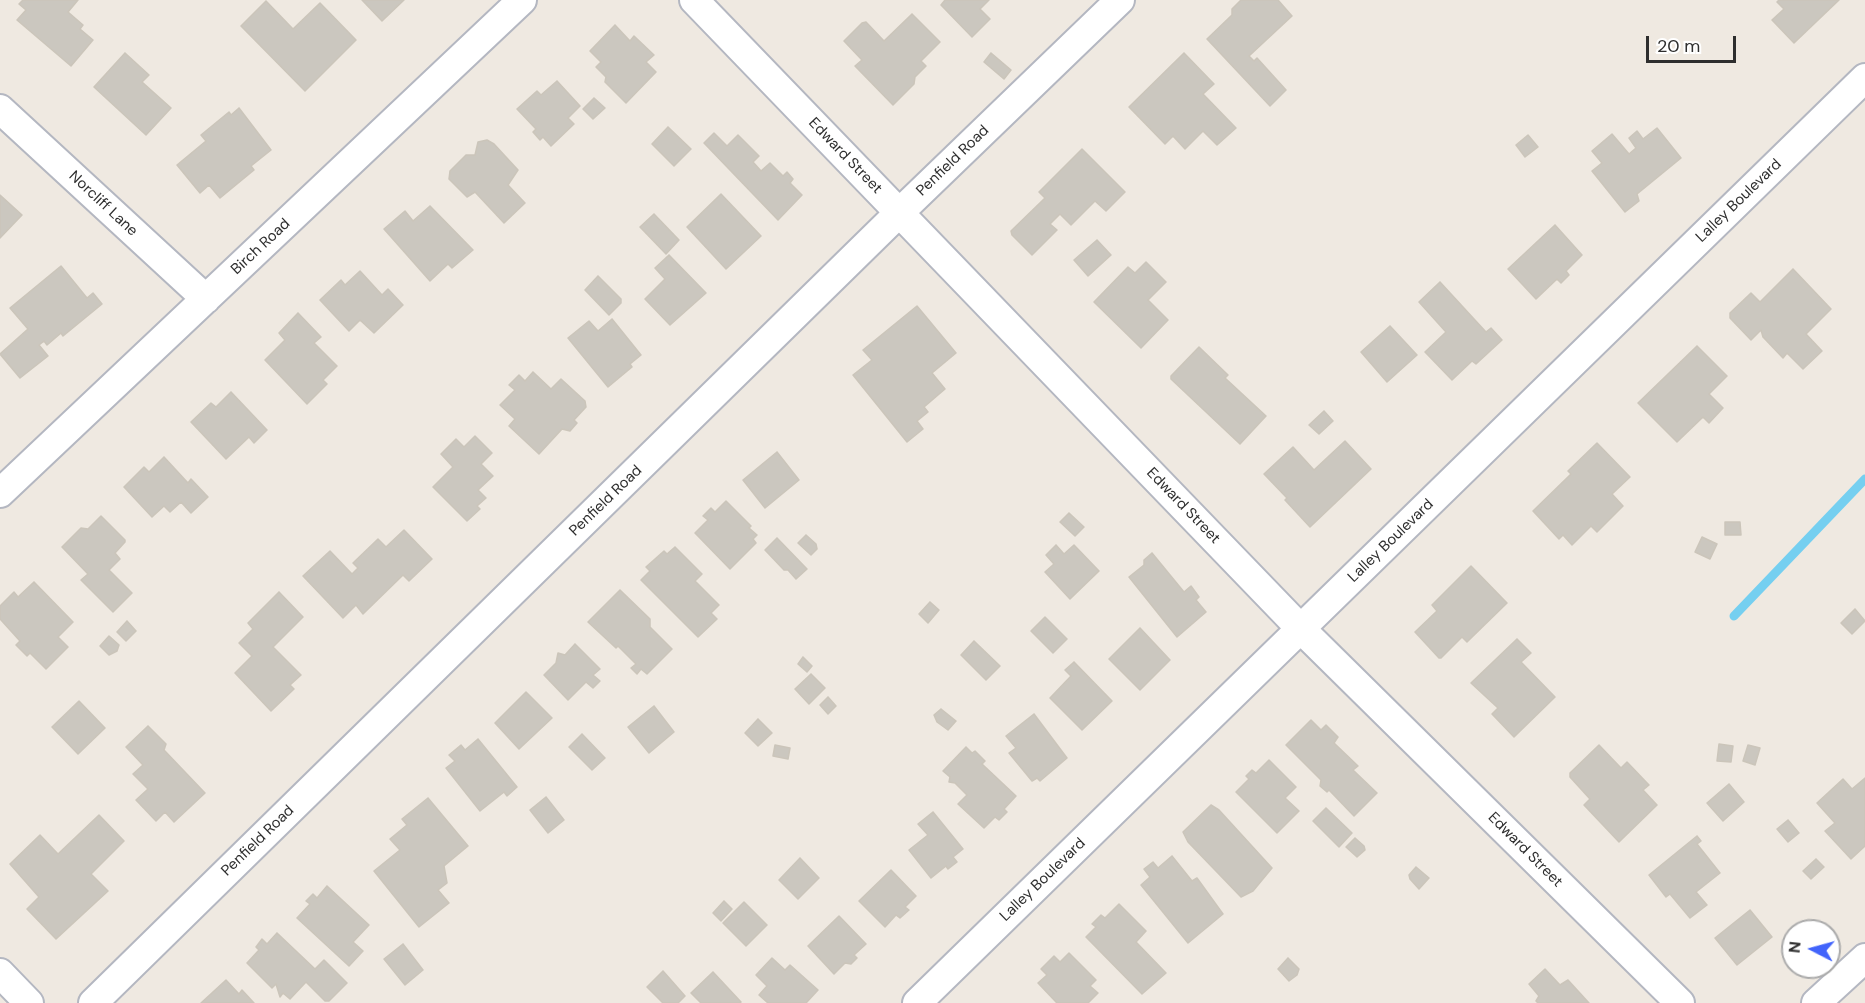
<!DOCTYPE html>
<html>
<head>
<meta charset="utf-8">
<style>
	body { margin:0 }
	#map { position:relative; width:1865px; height:1003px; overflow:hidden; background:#efe9e1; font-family:"DM Sans",sans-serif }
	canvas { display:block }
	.north { position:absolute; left:1781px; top:919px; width:60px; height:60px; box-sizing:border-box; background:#fff; border:2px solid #ababab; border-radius:50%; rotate:276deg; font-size:16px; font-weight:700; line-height:24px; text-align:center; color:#2e2e2e }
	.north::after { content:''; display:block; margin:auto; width:21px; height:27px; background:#4264fb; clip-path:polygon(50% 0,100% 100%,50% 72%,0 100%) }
	.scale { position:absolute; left:1646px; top:36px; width:90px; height:27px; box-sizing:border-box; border:3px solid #2e2e2e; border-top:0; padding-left:8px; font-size:18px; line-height:21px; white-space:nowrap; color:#2e2e2e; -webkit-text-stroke:4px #fff; paint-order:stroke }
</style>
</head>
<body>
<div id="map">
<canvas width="1865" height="1003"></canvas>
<div class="north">N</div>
<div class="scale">20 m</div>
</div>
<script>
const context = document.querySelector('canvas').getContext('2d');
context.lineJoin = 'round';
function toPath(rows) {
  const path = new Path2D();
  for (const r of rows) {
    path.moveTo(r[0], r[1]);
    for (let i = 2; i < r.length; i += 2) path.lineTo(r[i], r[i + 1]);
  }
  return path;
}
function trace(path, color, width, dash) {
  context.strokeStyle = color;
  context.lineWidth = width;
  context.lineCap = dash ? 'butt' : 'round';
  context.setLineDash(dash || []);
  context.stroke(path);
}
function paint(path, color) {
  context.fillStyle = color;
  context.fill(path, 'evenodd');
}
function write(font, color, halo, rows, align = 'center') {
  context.font = font + ' "DM Sans",sans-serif';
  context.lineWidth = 4.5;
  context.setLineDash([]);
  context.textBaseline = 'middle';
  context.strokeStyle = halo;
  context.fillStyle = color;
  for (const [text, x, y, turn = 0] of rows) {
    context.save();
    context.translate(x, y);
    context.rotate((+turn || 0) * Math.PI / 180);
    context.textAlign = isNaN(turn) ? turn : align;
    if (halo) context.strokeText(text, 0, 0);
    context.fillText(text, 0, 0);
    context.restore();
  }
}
const stream = toPath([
	[1734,616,1865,479]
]);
const building = toPath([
	[23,0,78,0,68,12,83,25,80,29,93,40,71,66,17,20,26,10,19,4,23,0],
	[362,0,404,0,382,21,362,0],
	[945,0,989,0,980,9,990,19,972,37,941,5,945,0],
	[1241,0,1278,0,1292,16,1249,56,1254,61,1257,58,1286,90,1270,106,1207,39,1232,15,1232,9,1241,0],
	[1779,0,1839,0,1794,43,1772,20,1784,9,1777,2,1779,0],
	[266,1,293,29,320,3,356,40,305,91,241,26,266,1],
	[912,14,940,42,921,61,926,66,915,77,914,84,893,105,855,66,862,60,844,41,862,23,866,22,884,41,912,14],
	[615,25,630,41,634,36,654,55,646,62,656,72,626,103,605,82,606,77,596,67,601,62,590,51,615,25],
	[125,53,149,75,142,82,171,108,146,135,94,87,125,53],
	[991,53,1011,70,1004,79,984,62,991,53],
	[1184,53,1214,84,1203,94,1236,128,1217,145,1203,131,1185,149,1173,136,1165,144,1129,107,1184,53],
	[557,81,580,106,568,118,574,124,551,146,543,137,540,140,533,132,536,129,517,109,537,91,541,95,557,81],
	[594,98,605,108,593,119,583,109,594,98],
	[239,108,271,150,251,166,254,170,220,198,209,185,200,193,177,165,206,141,201,135,229,112,231,115,239,108],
	[668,127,691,149,674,166,652,144,668,127],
	[1657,128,1681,158,1637,194,1639,201,1625,212,1592,171,1602,163,1592,151,1612,134,1629,154,1636,148,1629,138,1637,131,1643,139,1657,128],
	[714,133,727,146,738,135,759,156,753,162,761,171,770,163,783,176,787,172,793,179,790,183,802,195,778,220,704,143,714,133],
	[1528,135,1538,147,1525,157,1516,145,1528,135],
	[487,140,494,144,518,170,508,185,525,203,504,223,475,192,467,197,449,179,450,171,466,155,475,155,478,142,487,140],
	[1082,149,1125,192,1106,211,1095,201,1071,225,1060,214,1050,224,1057,230,1032,255,1012,235,1011,231,1045,198,1039,192,1082,149],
	[721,194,761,236,726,269,687,227,721,194],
	[0,195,22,215,0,238,0,195],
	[430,206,473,250,452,268,448,264,430,281,384,229,405,211,413,221,430,206],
	[654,214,679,240,666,254,640,227,654,214],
	[1555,225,1582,255,1566,271,1569,275,1561,283,1557,279,1536,299,1508,269,1555,225],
	[1097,240,1111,255,1088,276,1074,260,1097,240],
	[669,255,706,293,670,325,645,299,665,279,655,268,669,255],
	[1146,262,1166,282,1148,300,1168,320,1141,348,1094,302,1128,267,1135,273,1146,262],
	[61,266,87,298,93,293,102,304,63,336,61,333,47,345,44,341,39,345,48,356,20,378,0,354,28,329,10,308,61,266],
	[1793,269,1831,309,1806,334,1822,351,1803,369,1787,353,1783,358,1763,337,1761,330,1751,340,1730,318,1730,313,1751,293,1760,302,1793,269],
	[360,271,382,295,388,289,403,305,374,333,360,320,349,331,320,300,341,280,345,285,360,271],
	[598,276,621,299,621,303,609,315,585,290,598,276],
	[1440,282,1486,332,1491,328,1502,340,1476,364,1472,361,1452,380,1425,352,1446,332,1419,302,1440,282],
	[917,306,956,353,932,373,945,389,924,407,928,412,917,421,923,429,907,442,853,375,872,360,863,350,917,306],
	[298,313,321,337,314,343,337,366,323,380,327,384,307,404,265,360,285,340,279,333,298,313],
	[612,319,641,355,630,364,632,367,608,387,568,338,589,321,598,331,612,319],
	[1390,326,1417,355,1387,382,1361,352,1390,326],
	[1697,346,1727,376,1709,394,1723,408,1709,423,1703,417,1677,442,1638,403,1697,346],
	[1199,347,1228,375,1225,378,1266,416,1240,444,1171,379,1171,376,1199,347],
	[533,372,551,389,561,379,585,401,586,407,574,420,577,423,570,431,562,429,539,454,509,426,515,419,500,405,515,390,509,385,519,375,525,381,533,372],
	[231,392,267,430,254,443,249,437,226,459,191,422,211,403,216,407,231,392],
	[1324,411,1333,421,1319,434,1309,425,1324,411],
	[475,436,492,453,481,464,493,476,478,490,486,498,477,506,480,509,467,521,433,487,453,467,441,454,456,439,464,447,475,436],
	[1345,441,1371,469,1310,527,1285,500,1287,498,1264,474,1293,447,1314,470,1345,441],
	[1597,443,1630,477,1612,494,1623,506,1597,532,1591,526,1572,545,1563,535,1559,539,1533,511,1571,474,1568,471,1597,443],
	[777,452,799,480,765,508,743,480,777,452],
	[164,457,188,483,191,479,208,497,191,513,181,502,170,512,164,506,152,517,124,487,144,467,149,472,164,457],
	[726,501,751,526,749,528,757,535,753,539,756,543,730,569,695,533,708,520,703,516,711,508,715,512,726,501],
	[1069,513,1084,527,1075,536,1060,522,1069,513],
	[101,516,125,540,125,542,115,553,120,559,109,570,132,593,113,612,81,580,88,574,62,547,81,528,88,529,101,516],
	[1725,522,1740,522,1741,535,1725,535,1725,522],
	[404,530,432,559,409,581,403,575,363,614,356,605,343,618,303,576,330,551,352,574,358,568,353,563,378,539,386,547,404,530],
	[806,535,816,544,817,549,811,555,798,543,806,535],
	[1702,537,1717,544,1710,559,1695,552,1702,537],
	[777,538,807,569,796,579,788,570,784,570,765,550,777,538],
	[1056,545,1064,554,1074,545,1099,571,1070,599,1045,572,1054,564,1046,555,1056,545],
	[675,547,702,574,695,581,719,605,711,613,717,619,698,637,641,580,650,571,646,567,664,551,667,554,675,547],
	[1152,553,1184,592,1191,586,1199,597,1196,600,1206,612,1177,637,1129,577,1144,565,1144,560,1152,553],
	[1471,566,1507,603,1467,642,1462,637,1441,658,1439,658,1415,632,1437,611,1432,605,1471,566],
	[34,582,73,622,58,637,68,647,46,669,30,653,27,656,16,645,20,641,0,619,0,606,14,592,18,597,34,582],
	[620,590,650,619,650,627,672,649,647,674,641,669,637,674,631,668,636,664,618,646,616,648,588,622,620,590],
	[279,592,303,617,273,647,301,675,290,685,294,689,271,711,235,673,252,656,239,643,253,629,248,623,279,592],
	[930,602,939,610,928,623,919,614,930,602],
	[1855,609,1865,621,1852,634,1841,623,1855,609],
	[1045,617,1067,639,1053,653,1031,631,1045,617],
	[127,621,136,631,126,641,117,632,127,621],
	[1140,628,1170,660,1140,690,1109,659,1140,628],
	[109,636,119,645,117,651,109,655,100,646,109,636],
	[1517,639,1531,653,1521,662,1555,697,1514,737,1492,714,1498,708,1471,683,1517,639],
	[974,641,1000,666,986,680,961,655,974,641],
	[575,644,600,669,593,675,600,681,593,688,586,682,568,700,544,675,556,663,558,653,565,655,575,644],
	[803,657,812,666,807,672,798,664,803,657],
	[1074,662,1112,701,1082,730,1050,698,1071,676,1065,670,1074,662],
	[811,674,825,688,809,704,795,689,811,674],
	[526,692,552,718,519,749,495,723,526,692],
	[828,697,836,706,828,714,820,705,828,697],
	[79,701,105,728,78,754,52,727,79,701],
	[654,706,674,732,649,753,628,727,654,706],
	[941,709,956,721,948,730,937,722,934,715,941,709],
	[1034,714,1067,758,1040,781,1037,778,1032,781,1009,753,1016,748,1006,736,1034,714],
	[758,719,772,733,758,746,745,733,758,719],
	[1311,720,1321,730,1326,725,1338,737,1334,743,1358,766,1353,770,1377,793,1354,816,1329,790,1327,792,1320,786,1321,780,1286,745,1311,720],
	[148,726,166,744,164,750,205,793,174,822,165,812,156,821,136,800,148,789,133,774,143,765,126,747,148,726],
	[582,734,605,758,592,770,569,747,582,734],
	[478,739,517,787,507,796,504,792,480,811,446,768,455,761,449,755,461,745,465,750,478,739],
	[1719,744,1733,746,1731,762,1717,761,1719,744],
	[775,745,790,748,788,759,773,756,775,745],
	[1599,745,1621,768,1627,762,1649,785,1643,790,1657,805,1619,842,1584,805,1590,799,1570,777,1570,773,1599,745],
	[1748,745,1760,748,1755,765,1743,761,1748,745],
	[966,747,972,753,975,751,985,761,982,764,1016,796,1004,809,1007,812,999,820,995,817,984,828,958,804,967,795,955,783,949,782,950,777,943,771,966,747],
	[1269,760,1296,787,1285,798,1299,811,1277,833,1236,792,1249,779,1246,776,1252,770,1256,773,1269,760],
	[1865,778,1865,846,1851,859,1825,831,1835,823,1817,803,1843,779,1852,789,1865,778],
	[1729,784,1744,802,1723,821,1707,803,1729,784],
	[546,797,564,820,548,833,530,810,546,797],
	[428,798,468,846,444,866,447,883,438,890,449,903,419,927,374,871,400,850,390,839,407,825,402,819,428,798],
	[1211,805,1219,810,1272,868,1253,891,1241,897,1188,842,1183,832,1211,805],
	[1326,808,1352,833,1339,847,1313,821,1326,808],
	[933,812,963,849,953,857,957,862,948,869,946,866,931,878,909,850,928,835,918,824,933,812],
	[99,815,124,841,91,874,108,891,56,939,27,909,39,897,10,864,40,835,58,854,99,815],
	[1788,820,1799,833,1788,842,1777,829,1788,820],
	[1697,836,1701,841,1697,844,1720,873,1696,892,1707,905,1690,918,1670,894,1666,897,1649,875,1697,836],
	[1355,838,1364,846,1365,850,1357,857,1346,847,1355,838],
	[1172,856,1192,881,1197,878,1223,914,1188,943,1141,885,1150,877,1144,869,1153,862,1158,868,1172,856],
	[800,858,819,878,798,899,779,880,800,858],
	[1816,859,1824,867,1811,879,1803,871,1816,859],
	[1416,867,1429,878,1419,889,1410,879,1409,875,1416,867],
	[891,870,916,896,905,907,909,910,900,918,896,915,885,927,859,901,891,870],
	[327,886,369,925,353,942,363,951,349,966,297,918,310,904,306,901,313,894,317,898,327,886],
	[724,901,732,909,721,921,713,913,724,901],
	[744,902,767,925,746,946,723,923,744,902],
	[1119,904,1146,931,1136,942,1166,973,1142,994,1086,937,1096,927,1092,924,1101,915,1105,918,1119,904],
	[1750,910,1772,937,1737,965,1715,938,1750,910],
	[839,916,866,944,854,955,857,958,851,964,845,963,834,974,808,946,839,916],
	[277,933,315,969,324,960,347,983,329,1001,325,1001,306,982,290,999,283,993,280,997,276,984,272,988,247,963,259,950,256,947,262,939,267,944,277,933],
	[403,944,423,970,405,985,384,959,403,944],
	[1069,953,1096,980,1090,986,1098,993,1088,1003,1057,1003,1038,983,1047,975,1041,969,1054,956,1060,962,1069,953],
	[772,958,785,970,790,965,818,990,806,1003,768,1003,759,995,767,986,756,975,772,958],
	[1288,958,1299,969,1297,975,1289,981,1278,969,1288,958],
	[1545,969,1560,985,1568,980,1589,1003,1538,1003,1536,1001,1539,996,1529,984,1545,969],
	[663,971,685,996,678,1003,663,1003,647,987,663,971],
	[713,972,741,1002,740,1003,701,1003,691,993,713,972],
	[226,980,239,994,242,990,254,1003,201,1003,226,980]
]);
const minor = toPath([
	[694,0,1301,629,1680,1003],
	[0,109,206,299],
	[0,493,522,0],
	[0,973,29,1003],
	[93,1003,900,212,1120,0],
	[917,1003,1865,78],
	[1816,1003,1865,958]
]);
const streetNames = [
	["Edward Street",845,156,46],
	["Penfield Road",953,161,-44],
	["Lalley Boulevard",1739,201,-44],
	["Norcliff Lane",103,204,43],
	["Birch Road",261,247,-43],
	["Penfield Road",606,501,-44],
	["Edward Street",1183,506,46],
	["Lalley Boulevard",1391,541,-44],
	["Penfield Road",258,841,-44],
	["Edward Street",1525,850,45],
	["Lalley Boulevard",1043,880,-44]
];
trace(stream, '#75cff0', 9);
paint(building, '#cbc7bf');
trace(building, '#cbc5ba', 1.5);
trace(minor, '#b4b7c1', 32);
trace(minor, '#fff', 28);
write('15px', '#2e2e2e', '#fff', streetNames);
</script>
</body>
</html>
